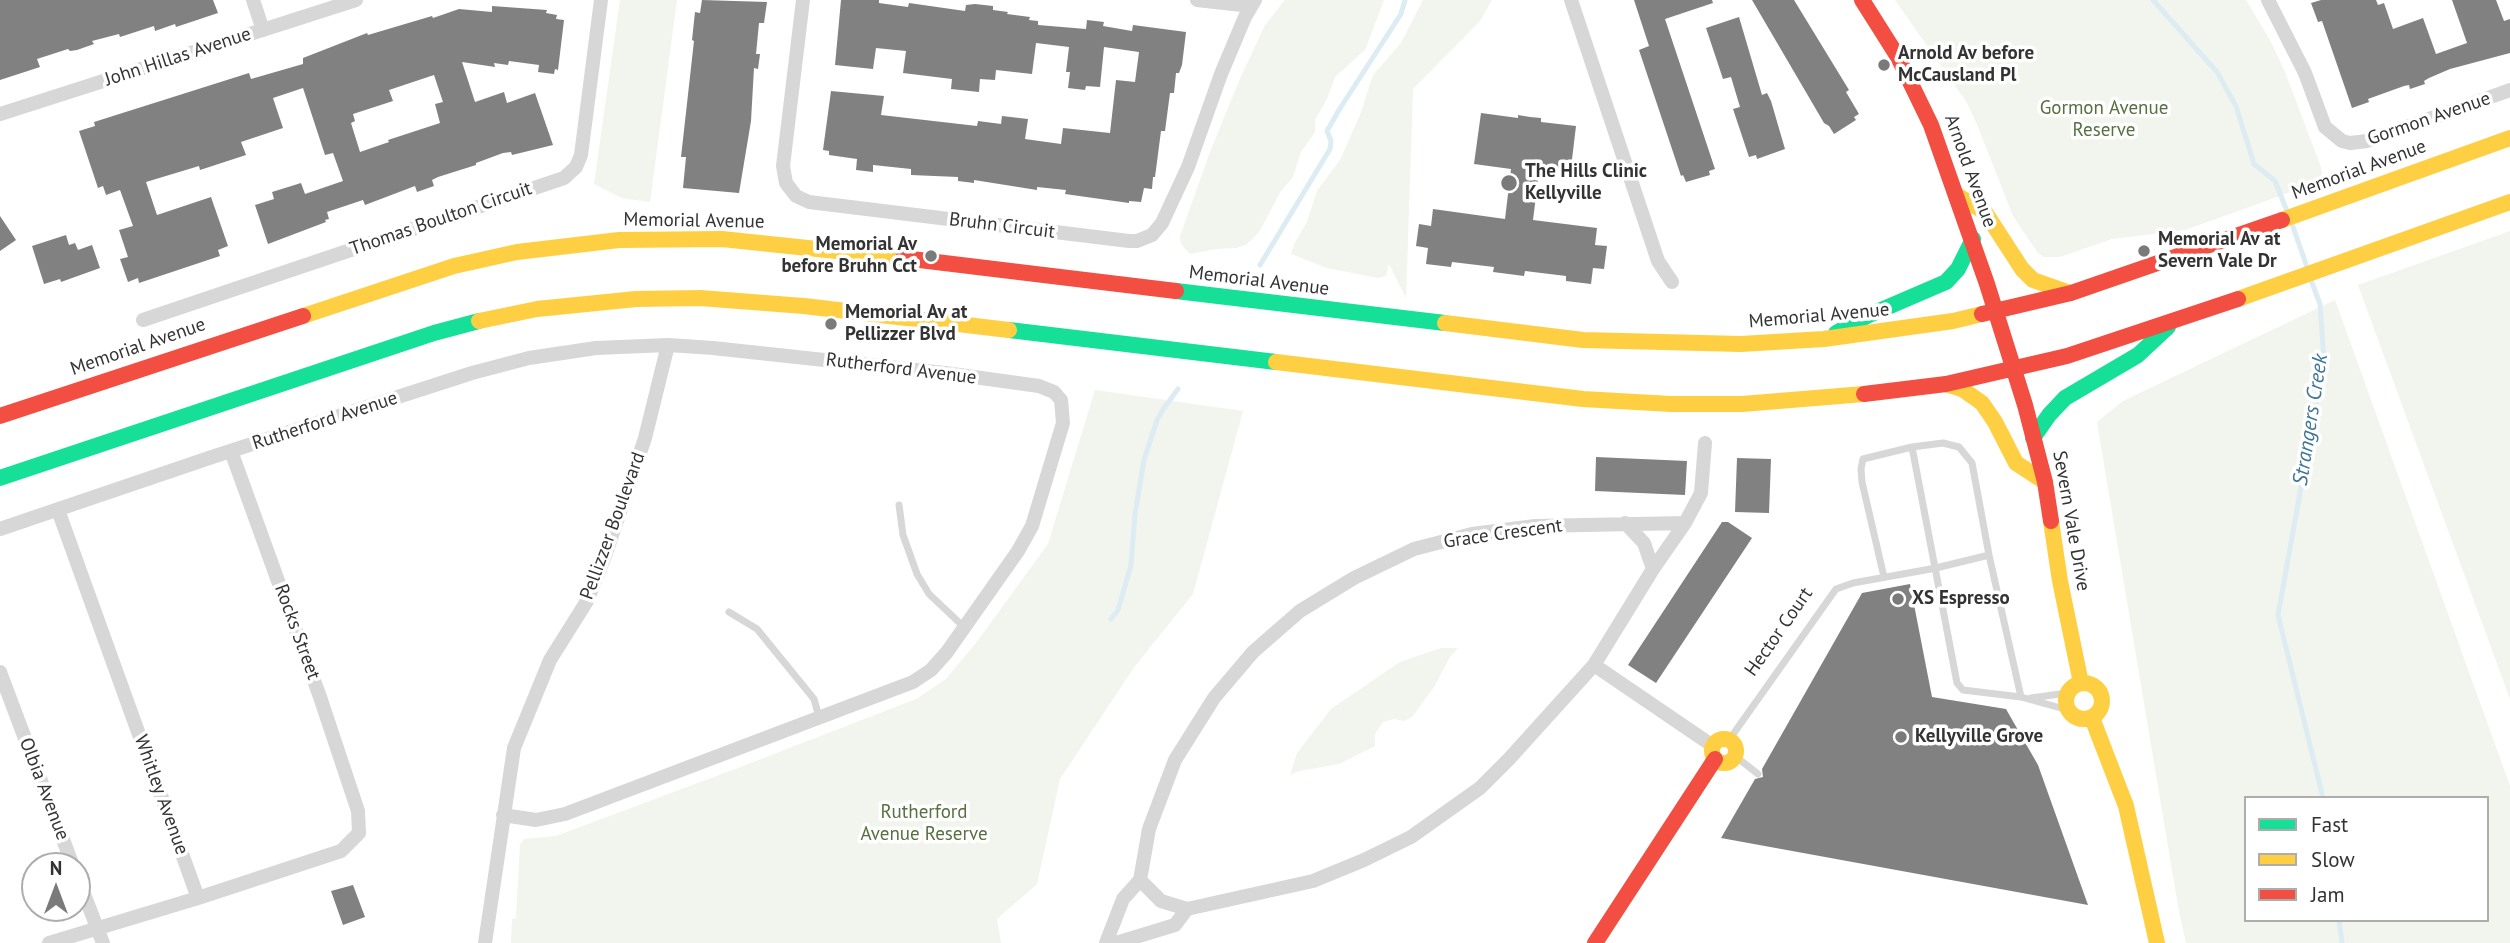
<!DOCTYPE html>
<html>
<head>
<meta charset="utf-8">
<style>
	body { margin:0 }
	#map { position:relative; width:2510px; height:943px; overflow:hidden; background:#fff; font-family:"PT Sans",sans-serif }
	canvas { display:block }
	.legend { position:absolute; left:2244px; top:796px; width:245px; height:126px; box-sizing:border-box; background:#fff; border:2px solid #adadad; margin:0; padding:9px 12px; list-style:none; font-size:21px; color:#333 }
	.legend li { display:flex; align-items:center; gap:14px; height:35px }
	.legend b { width:35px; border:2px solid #adadad }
	.north { position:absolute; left:21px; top:852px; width:70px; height:70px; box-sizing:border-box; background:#fff; border:2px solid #adadad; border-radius:50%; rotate:0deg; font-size:19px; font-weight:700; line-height:28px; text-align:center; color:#333 }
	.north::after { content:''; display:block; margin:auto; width:24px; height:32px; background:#7a7a7a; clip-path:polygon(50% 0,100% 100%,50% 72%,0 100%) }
</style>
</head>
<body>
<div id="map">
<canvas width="2510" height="943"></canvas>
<ul class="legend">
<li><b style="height:9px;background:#16e098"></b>Fast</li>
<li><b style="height:9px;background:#ffcf43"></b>Slow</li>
<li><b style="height:9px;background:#f24e42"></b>Jam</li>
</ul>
<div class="north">N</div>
</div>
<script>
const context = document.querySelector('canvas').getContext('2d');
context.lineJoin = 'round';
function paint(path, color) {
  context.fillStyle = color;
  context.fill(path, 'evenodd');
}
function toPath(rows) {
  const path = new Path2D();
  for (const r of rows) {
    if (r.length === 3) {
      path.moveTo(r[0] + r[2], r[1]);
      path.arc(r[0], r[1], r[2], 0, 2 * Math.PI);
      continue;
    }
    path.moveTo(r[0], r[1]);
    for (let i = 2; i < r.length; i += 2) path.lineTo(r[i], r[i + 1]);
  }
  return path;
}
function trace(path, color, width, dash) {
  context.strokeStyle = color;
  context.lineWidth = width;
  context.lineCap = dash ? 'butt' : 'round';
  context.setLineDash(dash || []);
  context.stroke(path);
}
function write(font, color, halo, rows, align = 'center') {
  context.font = font + ' "PT Sans",sans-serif';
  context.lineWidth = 7;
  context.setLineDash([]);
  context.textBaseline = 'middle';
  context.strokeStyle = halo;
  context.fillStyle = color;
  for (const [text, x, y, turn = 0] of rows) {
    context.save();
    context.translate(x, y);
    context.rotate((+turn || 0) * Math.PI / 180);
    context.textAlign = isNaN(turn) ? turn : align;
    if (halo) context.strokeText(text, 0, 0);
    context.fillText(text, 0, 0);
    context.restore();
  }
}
const green = toPath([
	[620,0,677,0,650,202,622,198,594,184],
	[1285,0,1384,0,1365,50,1335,77,1327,99,1315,120,1315,132,1301,152,1293,177,1281,191,1259,232,1246,245,1236,248,1216,249,1190,254,1181,244,1180,236,1210,152,1239,81,1265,25],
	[1423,0,1492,0,1480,21,1413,89,1406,298,1389,264,1386,276,1378,278,1327,268,1291,254,1294,244,1307,222,1317,191,1340,160,1360,115,1373,75,1401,43],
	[1895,0,2246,0,2270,40,2285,72,2321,167,2322,174,2313,184,2185,230,2112,239,2060,257,2043,257,2037,252,2013,216,1976,122,1967,103],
	[2510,231,2510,699,2358,285],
	[2335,300,2510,786,2510,943,2186,943,2178,906,2097,422,2123,401],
	[2246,798,2487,798,2487,920,2246,920],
	[1095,390,1243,411,1193,594,1135,666,1060,779,1037,884,997,919,1001,943,511,943,512,919,516,918,520,845,524,839,556,836,738,768,916,699,946,679,976,643,1048,544],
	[1441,648,1458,648,1450,657,1434,687,1412,717,1404,721,1394,719,1383,722,1375,734,1375,746,1339,764,1299,771,1290,775,1297,753,1331,709,1400,662]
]);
const stream = toPath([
	[2153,0,2217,72,2236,106,2254,164,2275,181,2287,211],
	[2292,224,2307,267],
	[1260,265,1330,149,1331,141,1327,131,1339,110,1401,14,1405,0],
	[2311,280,2320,304,2324,360,2278,615,2323,798],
	[1111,619,1118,610,1131,565,1135,514,1144,460,1157,420,1164,408,1178,389],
	[2339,920,2342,943]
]);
const building = toPath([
	[0,0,213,0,218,13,176,27,175,24,155,31,154,26,120,37,119,34,92,41,94,44,77,50,70,51,68,49,37,59,40,67,0,80],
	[702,0,767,2,764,23,759,23,756,54,760,54,758,69,754,68,751,121,739,193,683,188,686,157,681,157,694,41,692,40,695,12,700,13],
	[841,0,879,0,879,3,908,7,909,3,965,11,966,5,975,4,993,6,993,10,1008,12,1007,14,1030,17,1029,20,1038,21,1038,25,1086,29,1087,20,1104,22,1103,26,1132,31,1133,25,1186,32,1182,65,1179,73,1176,73,1174,93,1170,93,1165,131,1161,131,1155,177,1153,177,1152,189,1144,188,1141,202,1129,201,1129,203,1065,194,1066,190,1037,187,1037,190,974,180,974,183,958,181,958,177,911,175,911,169,873,165,873,172,856,170,857,159,829,155,829,151,823,150,831,91,884,96,881,115,977,126,978,121,1001,124,1002,116,1028,119,1025,139,1061,144,1063,128,1110,133,1116,80,1135,82,1139,52,1104,47,1100,87,1086,86,1085,90,1068,88,1070,72,1066,72,1069,47,1036,43,1032,74,996,70,995,80,980,79,979,92,951,89,952,79,903,73,906,51,876,48,873,69,835,65],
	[1634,0,1712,0,1713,3,1665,19,1715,169,1709,171,1710,175,1686,182,1683,175,1681,176,1639,50,1649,46],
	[1752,0,1794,0,1849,90,1846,92,1859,114,1854,117,1856,120,1834,134,1829,126,1824,123],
	[2321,0,2376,0,2378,5,2384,3,2393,29,2423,18,2436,54,2467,43,2452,0,2496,0,2504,21,2510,19,2510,53,2450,69,2429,78,2424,81,2425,84,2410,89,2409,85,2404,86,2368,99,2369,102,2352,108,2322,21,2318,22,2311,3],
	[492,6,547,10,546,13,557,15,556,19,564,20,558,70,555,69,554,74,538,72,539,65,509,61,508,65,494,63,495,67,462,62,475,102,504,92,507,103,535,93,553,145,512,155,511,152,503,153,476,163,476,165,438,177,432,180,434,186,417,192,415,186,365,205,363,200,327,212,329,219,325,220,326,222,268,244,255,205,274,199,272,192,301,183,305,194,343,181,333,153,325,155,303,88,273,98,283,128,241,142,246,155,200,170,199,166,146,182,157,215,211,197,228,246,218,250,220,256,139,283,138,278,128,282,120,259,128,257,119,230,133,226,120,190,106,195,103,186,98,188,79,131,95,126,94,122,249,73,251,79,303,64,303,58,367,33,368,35,432,16,433,18,459,9,492,12],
	[434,75,443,102,435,104,440,123,388,140,389,142,360,152,351,123,355,121,353,114,393,101,389,90],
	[1739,17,1762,95,1767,93,1771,101,1785,149,1757,159,1756,155,1749,157,1733,109,1740,107,1731,77,1723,79,1706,28],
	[1481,113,1518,118,1518,115,1530,117,1541,118,1541,122,1576,126,1570,176,1539,172,1533,220,1597,228,1595,245,1607,246,1604,269,1593,268,1591,284,1566,281,1566,276,1525,271,1524,276,1493,272,1494,267,1452,262,1451,267,1426,264,1428,248,1416,246,1419,224,1431,226,1433,209,1505,219,1511,169,1474,164],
	[0,216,16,240,0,251],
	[66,235,69,245,75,243,78,250,92,245,100,268,61,282,60,279,44,284,32,246],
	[1596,457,1687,461,1685,495,1595,491],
	[1737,458,1771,459,1769,513,1735,512],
	[1722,522,1728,522,1752,538,1656,683,1628,665],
	[1910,584,1932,697,2006,709,2038,765,2088,905,1721,838,1755,779,1763,777,1762,769,1862,593],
	[353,885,365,917,343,925,331,891]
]);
const lane = toPath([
	[1912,447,1957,683,1963,690,2021,697],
	[899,505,903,535,917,574,929,594,964,627],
	[1884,577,1862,482,1861,469,1863,459,1912,447,1943,443,1959,447,1972,463,1989,555,2021,697,2068,710],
	[729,612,757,629,814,699,819,717],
	[2031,698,2067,693],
	[1729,740,1836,589,1853,583,1936,568,1989,555],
	[1735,756,1758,774]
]);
const street = toPath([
	[253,0,263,30],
	[803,0,783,166,786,183,796,196,809,202,1129,241,1137,241,1152,235,1162,223,1188,167,1221,74,1245,17,1255,0],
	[1197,0,1251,6],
	[1571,0,1658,261,1672,282],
	[2268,0,2305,73,2325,127,2342,141,2350,143,2367,141,2510,90],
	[0,114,356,0],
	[143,320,564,178,576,167,581,155,601,0],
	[58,510,198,898,341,851,359,833,358,811,320,697,231,451],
	[1625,523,1644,543,1653,569],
	[0,529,215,456,472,373,529,358,596,348,668,345,713,348,945,373,1039,386,1054,392,1061,400,1063,423,1032,526,1018,551,947,652,931,670,913,682,565,814,536,820,503,815],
	[1594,665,1653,569,1685,523,1701,493,1705,443],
	[0,672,73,866],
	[77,876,103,943],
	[1140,880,1161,901,1187,909,1313,881,1364,860,1411,837,1480,788,1509,759,1594,665,1713,746],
	[49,943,198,898],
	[485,943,514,748,550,660,587,601,605,556,645,438,668,345],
	[1106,943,1123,899,1140,880,1149,829,1175,760,1214,698,1253,652,1300,611,1354,578,1414,549,1472,534,1535,526,1685,523],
	[1116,943,1175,925,1187,909]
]);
const fast = toPath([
	[1176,291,1445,323],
	[1009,330,1276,362],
	[1836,333,1867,316,1946,282,1958,269,1973,239],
	[2033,438,2049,415,2065,398,2138,355,2168,327],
	[0,478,434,333,479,321]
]);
const slow = toPath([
	[1958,196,1985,212,2022,269,2033,280,2070,293],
	[2282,220,2510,138],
	[2238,299,2510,202],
	[303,316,454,266,517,252,619,240,722,239,903,258],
	[479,321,537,309,636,299,700,298,804,306,1009,330],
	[1445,323,1583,340,1741,344,1824,339,1953,321,1982,314],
	[1276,362,1583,399,1671,404,1742,404,1864,394],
	[1946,384,1962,389,1982,403,1995,422,2016,463,2045,482],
	[2051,521,2060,581,2081,683],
	[2084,701,18],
	[2092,718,2126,806,2157,943],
	[1724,751,12]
]);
const jam = toPath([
	[1862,0,1898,57,1931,125,1987,284,2025,405,2045,482,2051,521],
	[903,258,1176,291],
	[1982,314,2071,293,2282,220],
	[1864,394,1946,384,2067,356,2238,299],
	[0,416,303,316],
	[1595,943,1715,759]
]);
const markers = [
	[1884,65,7,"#7a7a7a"],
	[1509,183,9,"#7a7a7a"],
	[2144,251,7,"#7a7a7a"],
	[931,256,7,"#7a7a7a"],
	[831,324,7,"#7a7a7a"],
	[1898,599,7,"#7a7a7a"],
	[1901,737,7,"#7a7a7a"]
];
const poiNames = [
	["Arnold Av before",1898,54],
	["McCausland Pl",1898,76],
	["The Hills Clinic",1525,172],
	["Kellyville",1525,194],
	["Memorial Av at",2158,240],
	["Severn Vale Dr",2158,262],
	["Memorial Av",917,245,"right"],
	["before Bruhn Cct",917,267,"right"],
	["Memorial Av at",845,313],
	["Pellizzer Blvd",845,335],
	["XS Espresso",1912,599],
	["Kellyville Grove",1915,737]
];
const streetNames = [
	["John Hillas Avenue",178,57,-18],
	["Gormon Avenue",2429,119,-19],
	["Memorial Avenue",2359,170,-20],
	["Arnold Avenue",1970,171,70],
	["Thomas Boulton Circuit",441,219,-19],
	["Memorial Avenue",694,221,1],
	["Bruhn Circuit",1002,226,7],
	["Memorial Avenue",1259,281,7],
	["Memorial Avenue",1819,316,-5],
	["Memorial Avenue",138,347,-19],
	["Rutherford Avenue",901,369,7],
	["Rutherford Avenue",325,421,-18],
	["Severn Vale Drive",2071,521,80],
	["Pellizzer Boulevard",613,526,-70],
	["Grace Crescent",1503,534,-8],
	["Rocks Street",297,632,70],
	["Hector Court",1779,632,-55],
	["Olbia Avenue",44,789,69],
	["Whitley Avenue",161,795,70]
];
const parkNames = [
	["Gormon Avenue",2104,109],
	["Reserve",2104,131],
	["Rutherford",924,813],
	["Avenue Reserve",924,835]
];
const waterNames = [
	["Strangers Creek",2311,420,-81]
];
paint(green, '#f1f5ed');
trace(stream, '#ddebf3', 5);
paint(building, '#818181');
trace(lane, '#d7d7d7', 7);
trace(street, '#d7d7d7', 14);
trace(fast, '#16e098', 16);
trace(slow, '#ffcf43', 16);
trace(jam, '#f24e42', 16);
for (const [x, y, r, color] of markers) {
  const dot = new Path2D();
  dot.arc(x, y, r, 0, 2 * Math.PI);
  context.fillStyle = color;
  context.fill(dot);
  trace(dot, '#fff', 2.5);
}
write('bold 19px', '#333', '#fff', poiNames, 'left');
write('19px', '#333', '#fff', streetNames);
write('19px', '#56703f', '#fff', parkNames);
write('italic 21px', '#3f7597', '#fff', waterNames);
</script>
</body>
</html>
